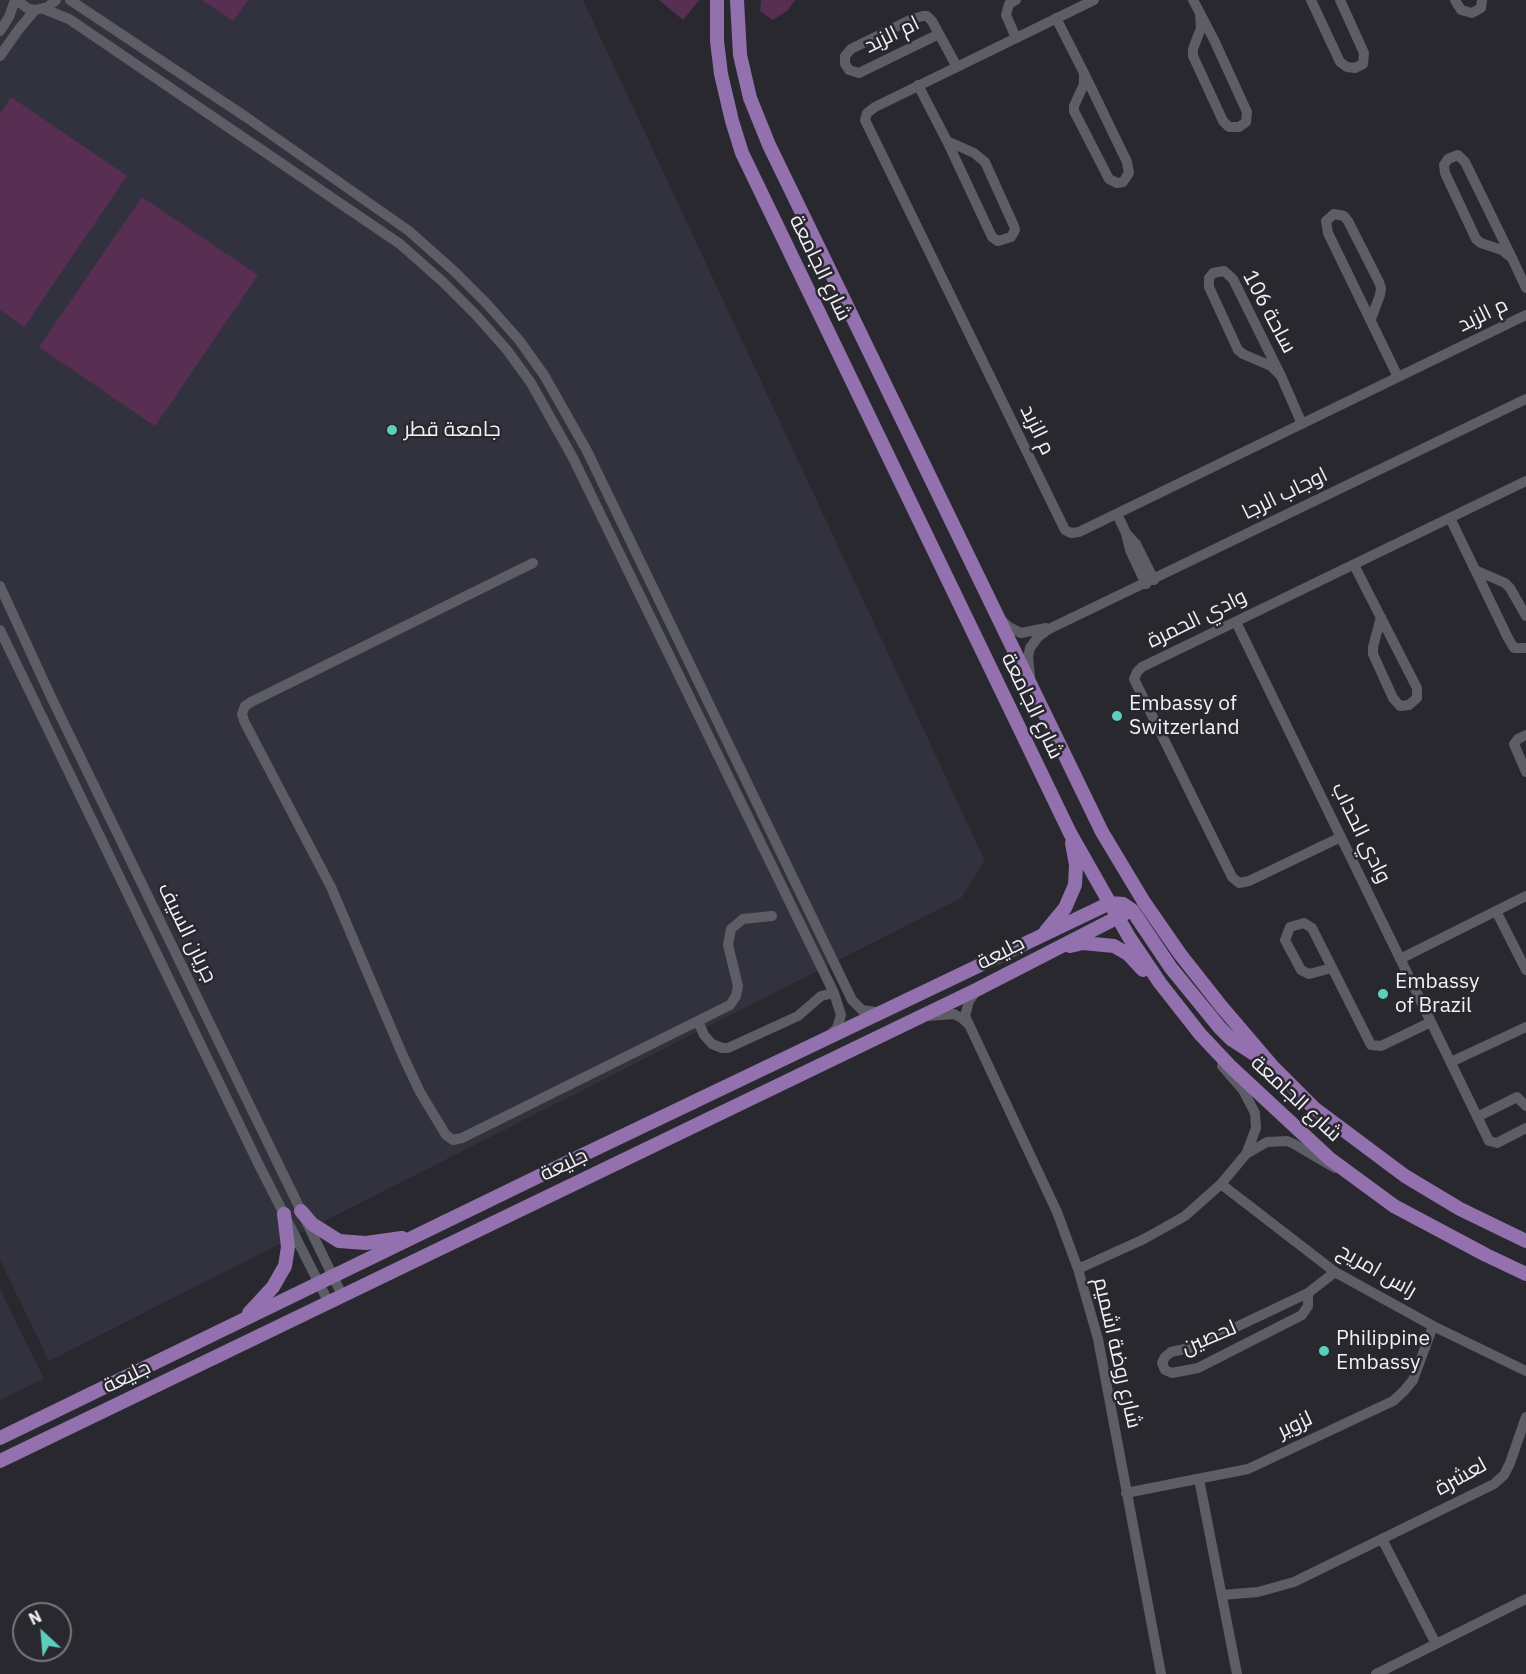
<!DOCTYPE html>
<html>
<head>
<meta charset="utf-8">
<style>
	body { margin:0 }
	#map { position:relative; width:1526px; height:1674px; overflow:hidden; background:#29282f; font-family:"IBM Plex Sans",sans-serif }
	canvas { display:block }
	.north { position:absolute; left:12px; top:1602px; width:60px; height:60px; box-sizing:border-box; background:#29282f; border:2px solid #79787e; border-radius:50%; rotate:334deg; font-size:16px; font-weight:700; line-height:24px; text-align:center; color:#f0f0f5 }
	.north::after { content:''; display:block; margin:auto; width:21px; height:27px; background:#5bcebc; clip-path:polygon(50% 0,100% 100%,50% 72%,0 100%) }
</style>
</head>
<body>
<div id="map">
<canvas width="1526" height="1674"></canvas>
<div class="north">N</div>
</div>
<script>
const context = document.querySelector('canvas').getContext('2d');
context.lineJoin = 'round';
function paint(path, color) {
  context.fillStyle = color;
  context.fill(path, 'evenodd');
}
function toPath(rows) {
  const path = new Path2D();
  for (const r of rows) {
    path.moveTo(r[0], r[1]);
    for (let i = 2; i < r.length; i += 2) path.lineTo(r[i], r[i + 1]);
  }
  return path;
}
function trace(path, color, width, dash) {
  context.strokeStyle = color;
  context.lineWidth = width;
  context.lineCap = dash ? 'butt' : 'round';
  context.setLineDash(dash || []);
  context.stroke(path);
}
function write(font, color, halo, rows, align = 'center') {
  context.font = font + ' "IBM Plex Sans",Cairo,sans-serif';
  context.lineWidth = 5;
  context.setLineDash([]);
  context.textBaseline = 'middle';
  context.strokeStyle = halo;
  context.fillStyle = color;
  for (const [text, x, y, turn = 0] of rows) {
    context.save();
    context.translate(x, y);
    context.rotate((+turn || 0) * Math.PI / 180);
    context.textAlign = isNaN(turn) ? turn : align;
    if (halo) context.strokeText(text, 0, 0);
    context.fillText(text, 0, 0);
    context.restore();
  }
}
const built = toPath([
	[0,0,583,0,985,861,961,898,49,1361,0,1260],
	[0,1289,44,1379,0,1400]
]);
const green = toPath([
	[202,0,248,0,233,21],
	[659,0,699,0,683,20],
	[761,0,795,0,788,10,773,20,760,11],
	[11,97,127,176,24,327,0,310,0,114],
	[142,197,258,275,155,426,39,347]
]);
const minor = toPath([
	[17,0,27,8,35,10,48,7,56,0],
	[70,0,246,117,409,231,454,271,487,304,519,340,544,375,587,451,852,1000,862,1010,882,1013],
	[1094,0,875,107,867,113,865,120,1065,530,1071,533,1079,532,1526,315],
	[1193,0,1200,13,1215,42,1247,112,1246,122,1239,127,1229,127,1223,121,1193,56,1193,49,1201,28,1200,13],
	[1311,0,1340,62,1347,67,1355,68,1363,64,1364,53,1340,0],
	[1455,0,1461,10,1472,13,1481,8,1482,0],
	[44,9,69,19,400,244,443,282,476,315,507,350,531,383,573,458,834,993,841,1015,837,1028,830,1035],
	[1056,18,1084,73,1127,162,1129,173,1123,182,1117,183,1109,179,1074,111,1074,106,1084,84,1084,73],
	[0,31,9,17,15,0],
	[939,34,859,73,849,70,845,64,845,56,851,49,912,19,923,16,927,16,932,21,957,67],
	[1016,38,1006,15,1009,4,1016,0],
	[0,56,19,29,35,10],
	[918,85,947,141,992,237,998,241,1011,237,1015,230,1014,226,985,162,974,153,947,141],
	[1512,258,1502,250,1481,243,1476,239,1445,173,1444,165,1448,159,1458,155,1465,162,1466,164,1512,258,1526,288],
	[1371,319,1380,295,1381,288,1379,282,1348,221,1344,216,1334,214,1326,221,1328,233,1398,377],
	[1281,376,1271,366,1243,354,1238,350,1209,287,1209,278,1213,273,1224,271,1233,279,1281,376,1302,424],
	[1117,514,1126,533,1130,550,1146,584],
	[1450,518,1508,638,1514,648,1526,648],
	[1126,533,1136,544,1154,580],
	[533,563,251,702,245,706,242,714,244,721,331,887,403,1056,420,1092,446,1135,453,1140,462,1138,730,1005,736,996,738,986,728,945,731,929,743,919,772,916],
	[1354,565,1417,688,1417,698,1409,705,1400,706,1393,698,1373,654,1373,647,1381,617],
	[1475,570,1505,583,1510,588,1526,616],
	[0,586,52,699,342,1295],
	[1000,619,1009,627,1021,633,1046,628],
	[1236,622,1489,1141,1497,1143,1526,1128],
	[0,630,258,1163,328,1301],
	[1030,676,1028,657,1030,648,1038,637,1049,629,1526,399],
	[1526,735,1518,739,1514,744,1526,772],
	[1341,837,1249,881,1239,883,1232,877,1134,679,1137,672,1142,667,1526,481],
	[1496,911,1526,970],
	[1400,959,1526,896],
	[1332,968,1309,974,1301,970,1285,940,1290,927,1304,923,1312,928,1371,1045,1381,1046,1431,1022],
	[977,990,969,1001,965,1016,1057,1212,1078,1269,1098,1339,1161,1674],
	[928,1016,954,1014,963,1019,968,1024],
	[698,1021,704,1035,712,1044,722,1048,728,1048,798,1016,821,996,834,993],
	[1451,1062,1526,1027],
	[1222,1066,1243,1090,1255,1113,1256,1128,1247,1152],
	[1477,1117,1517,1097,1526,1106],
	[1221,1184,1335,1272,1433,1326,1526,1371],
	[1078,1269,1144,1239,1185,1216,1221,1184,1246,1154,1267,1142,1287,1141,1294,1144,1335,1168],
	[1308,1293,1308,1306,1302,1315,1198,1368,1172,1373,1165,1370,1162,1363,1165,1357,1171,1352,1194,1347,1308,1293,1335,1272],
	[1199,1479,1237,1674],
	[1126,1493,1248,1469,1393,1401,1404,1391,1413,1380,1433,1326],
	[1382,1539,1436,1644],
	[1222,1595,1258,1592,1294,1582,1494,1484,1504,1475,1510,1463,1526,1417],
	[1376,1674,1526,1599]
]);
const major = toPath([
	[717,0,717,41,721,74,732,121,742,153,1070,833,1129,937,1160,983,1200,1034,1231,1067,1330,1159,1394,1206,1486,1255,1526,1274],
	[737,0,740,55,750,98,769,145,1102,832,1144,902,1180,954,1221,1006,1273,1067,1314,1108,1405,1176,1460,1209,1526,1241],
	[1046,931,1065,908,1075,885,1076,865,1072,843],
	[1070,946,1083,943,1114,946,1128,954,1143,970],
	[301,1211,312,1224,339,1241,366,1243,402,1238],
	[249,1313,273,1287,285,1266,288,1247,284,1214],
	[0,1438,568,1162,1110,903,1123,904,1132,910,1171,968,1220,1028,1231,1039,1259,1057],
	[0,1461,978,989,1124,914]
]);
const markers = [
	[392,430,6,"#5bcebc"],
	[1117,716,6,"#5bcebc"],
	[1383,994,6,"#5bcebc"],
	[1324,1351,6,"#5bcebc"]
];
const streetNames = [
	["ام الزبد",892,35,-26],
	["شارع الجامعة",820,268,64],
	["ساحة 106",1269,312,62],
	["م الزبد",1483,315,-26],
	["م الزبد",1037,430,64],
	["اوجاب الرجا",1285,494,-26],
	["وادي الحمرة",1197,619,-26],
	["شارع الجامعة",1032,706,64],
	["وادي الحداب",1361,833,64],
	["جريان السيف",187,933,64],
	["جليعة",1001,953,-27],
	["شارع الجامعة",1296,1099,43],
	["جليعة",564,1165,-26],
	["راس امريح",1377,1271,30],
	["لحصين",1209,1338,-23],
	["شارع روضة اشميم",1117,1353,77],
	["جليعة",127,1377,-26],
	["لزوير",1295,1425,-25],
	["لعشرة",1461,1477,-29]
];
const poiNames = [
	["جامعة قطر",404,430],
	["Embassy of",1129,704],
	["Switzerland",1129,728],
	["Embassy",1395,982],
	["of Brazil",1395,1006],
	["Philippine",1336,1339],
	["Embassy",1336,1363]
];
paint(built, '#32313e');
paint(green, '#582f53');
trace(minor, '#5d5d65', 10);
trace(major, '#9370ae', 14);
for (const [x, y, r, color] of markers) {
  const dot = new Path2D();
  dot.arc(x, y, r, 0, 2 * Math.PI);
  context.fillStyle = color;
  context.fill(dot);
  trace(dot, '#29282f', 2);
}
write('21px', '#f0f0f5', '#29282f', streetNames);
write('21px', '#f0f0f5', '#29282f', poiNames, 'left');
</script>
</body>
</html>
